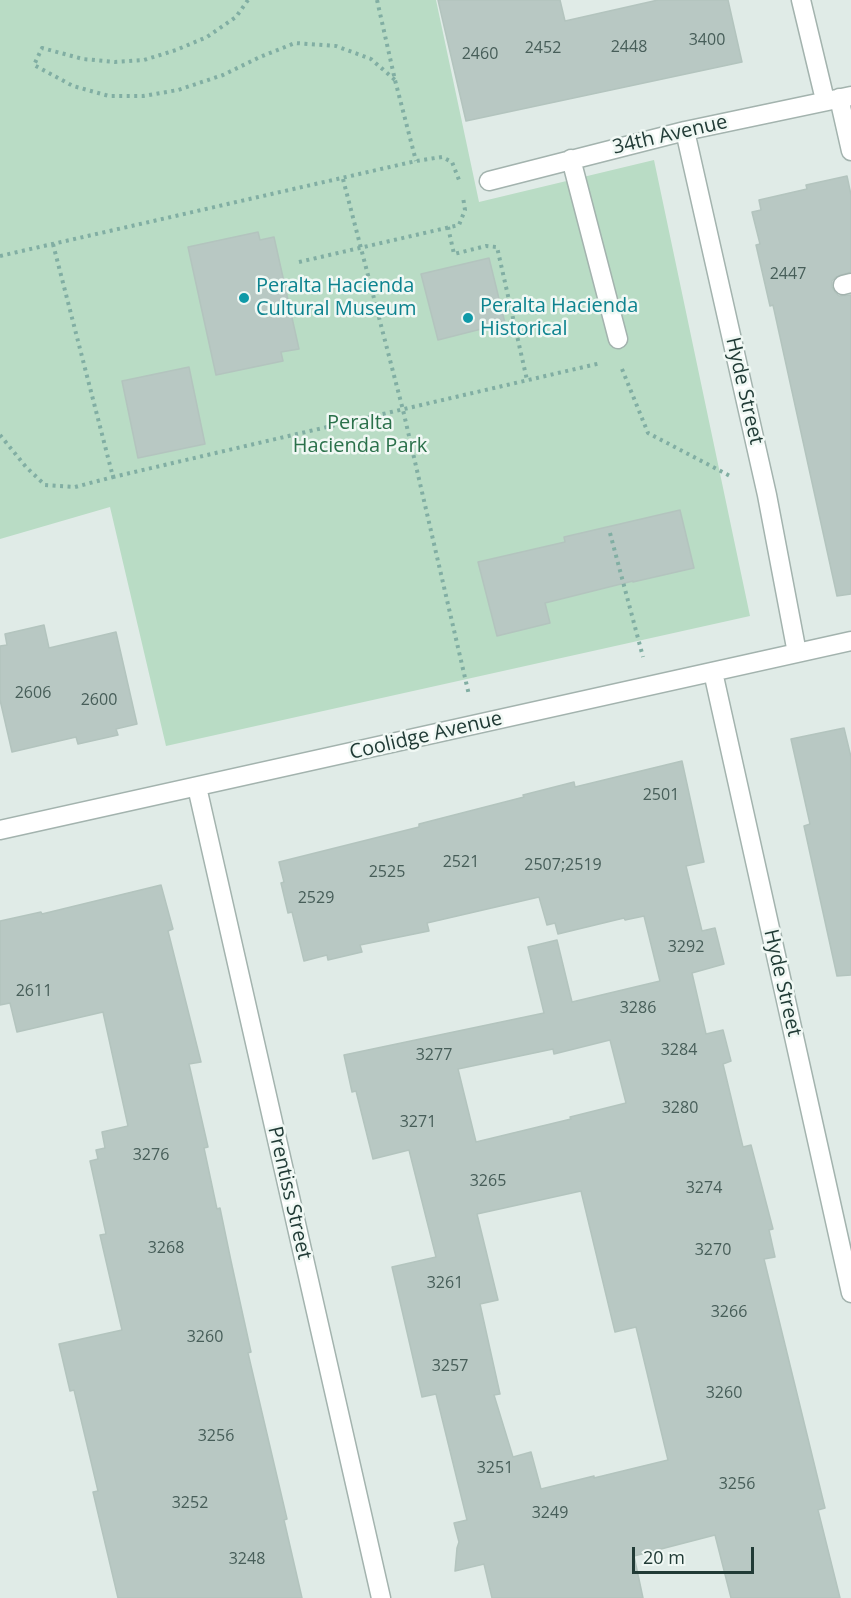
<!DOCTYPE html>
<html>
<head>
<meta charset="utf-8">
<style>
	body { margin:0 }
	#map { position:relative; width:851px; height:1598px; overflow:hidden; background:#e0ebe7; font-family:"Open Sans",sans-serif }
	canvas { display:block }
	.scale { position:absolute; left:632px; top:1547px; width:122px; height:27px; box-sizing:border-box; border:3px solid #213b36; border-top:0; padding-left:8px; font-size:18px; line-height:21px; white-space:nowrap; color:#213b36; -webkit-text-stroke:4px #f0f8f4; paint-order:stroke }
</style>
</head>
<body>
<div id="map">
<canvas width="851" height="1598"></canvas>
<div class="scale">20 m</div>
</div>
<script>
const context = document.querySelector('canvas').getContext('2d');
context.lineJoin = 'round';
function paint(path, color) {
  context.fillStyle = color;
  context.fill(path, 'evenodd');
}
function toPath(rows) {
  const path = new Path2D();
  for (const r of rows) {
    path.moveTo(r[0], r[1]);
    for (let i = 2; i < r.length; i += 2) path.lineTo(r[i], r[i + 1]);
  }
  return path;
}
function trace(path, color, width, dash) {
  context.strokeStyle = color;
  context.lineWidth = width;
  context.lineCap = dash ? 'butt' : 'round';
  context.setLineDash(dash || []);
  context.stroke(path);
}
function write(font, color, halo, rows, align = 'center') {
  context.font = font + ' "Open Sans",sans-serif';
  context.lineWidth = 5;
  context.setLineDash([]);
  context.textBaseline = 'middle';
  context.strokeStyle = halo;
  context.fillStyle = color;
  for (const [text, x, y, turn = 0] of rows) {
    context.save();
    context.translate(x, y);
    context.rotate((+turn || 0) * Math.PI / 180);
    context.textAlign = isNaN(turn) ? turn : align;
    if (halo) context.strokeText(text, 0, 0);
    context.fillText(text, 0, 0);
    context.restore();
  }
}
const green = toPath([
	[0,0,436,0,479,202,654,160,750,616,166,746,110,507,0,539]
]);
const building = toPath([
	[438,0,560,0,565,21,658,0,728,0,742,62,466,121,438,0],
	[847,176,851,195,851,272,836,277,832,281,832,287,835,292,839,296,851,295,851,594,837,596,773,305,770,306,756,245,760,244,752,212,761,210,759,200,807,189,806,185,847,176],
	[258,232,260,240,274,237,299,349,281,352,283,361,216,375,188,247,258,232],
	[489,258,505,323,438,340,421,274,489,258],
	[189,367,205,444,138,458,122,381,189,367],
	[680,510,694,568,633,582,633,581,545,603,550,623,497,636,478,562,565,542,564,537,680,510],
	[44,625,49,648,116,632,137,724,116,729,118,735,78,744,76,737,12,752,0,700,0,646,7,645,5,634,44,625],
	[844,728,851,757,851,975,837,976,804,826,810,824,791,739,844,728],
	[682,761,704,862,686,866,702,931,715,928,724,964,692,973,706,1034,723,1030,731,1061,723,1064,743,1147,751,1145,773,1229,769,1230,775,1257,764,1259,825,1508,818,1510,840,1598,731,1598,715,1535,634,1556,643,1598,492,1598,484,1564,455,1571,457,1548,459,1542,454,1523,467,1520,436,1394,422,1397,392,1267,436,1257,409,1150,373,1159,356,1091,352,1092,344,1055,544,1013,528,947,557,940,572,1002,660,981,644,916,625,920,624,918,558,934,555,923,547,925,539,897,427,923,429,931,360,945,362,952,328,960,327,955,304,961,292,912,288,913,281,883,284,882,279,862,419,827,419,824,524,797,523,795,574,782,575,787,682,761],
	[610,1040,626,1103,570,1117,571,1119,476,1142,458,1069,553,1049,554,1054,610,1040],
	[581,1191,615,1332,636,1327,668,1460,594,1478,594,1476,541,1489,531,1452,513,1457,494,1395,500,1394,480,1304,498,1300,477,1214,581,1191],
	[161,885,173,929,168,931,201,1062,189,1064,208,1147,204,1148,217,1209,220,1208,231,1261,251,1352,248,1353,287,1519,284,1520,302,1598,118,1598,93,1492,98,1491,74,1390,70,1391,59,1344,122,1330,100,1235,106,1234,90,1161,98,1159,96,1150,105,1148,102,1132,128,1126,103,1012,17,1032,10,1003,0,1005,0,921,41,912,42,914,161,885]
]);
const path = toPath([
	[248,0,236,17,207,37,176,50,144,60,115,62,83,59,42,48,34,65,73,86,109,96,143,96,178,90,223,75,260,57,295,43,336,46,371,59,395,80],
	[377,0,395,80,416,161],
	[343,179,403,410,469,695],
	[448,227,454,254,486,246,497,247,527,380],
	[53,244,113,477,601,363],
	[0,256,416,161,442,157,452,162,459,180],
	[299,262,459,225,465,210,463,197],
	[622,369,648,433,732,477],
	[0,435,26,467,45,485,75,487,113,477],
	[610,533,643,657]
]);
const minor = toPath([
	[801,0,825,100],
	[839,98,851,151],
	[685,131,767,495,797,653],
	[571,159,618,339],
	[489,181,685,131,851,96],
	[843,285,851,283],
	[713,672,851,1293],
	[197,787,381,1598],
	[0,830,851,641]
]);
const markers = [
	[244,298,6,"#0f9aa8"],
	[468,318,6,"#0f9aa8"]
];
const numberNames = [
	["3400",707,40],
	["2448",629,47],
	["2452",543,48],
	["2460",480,54],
	["2447",788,274],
	["2606",33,693],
	["2600",99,700],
	["2501",661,795],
	["2521",461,862],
	["2507;2519",563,865],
	["2525",387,872],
	["2529",316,898],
	["3292",686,947],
	["2611",34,991],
	["3286",638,1008],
	["3284",679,1050],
	["3277",434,1055],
	["3280",680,1108],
	["3271",418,1122],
	["3276",151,1155],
	["3265",488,1181],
	["3274",704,1188],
	["3268",166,1248],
	["3270",713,1250],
	["3261",445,1283],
	["3266",729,1312],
	["3260",205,1337],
	["3257",450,1366],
	["3260",724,1393],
	["3256",216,1436],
	["3251",495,1468],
	["3256",737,1484],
	["3252",190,1503],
	["3249",550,1513],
	["3248",247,1559]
];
const streetNames = [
	["34th Avenue",670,135,-13],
	["Hyde Street",744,391,77],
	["Coolidge Avenue",426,736,-13],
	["Hyde Street",782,983,77],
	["Prentiss Street",289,1193,77]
];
const cultureNames = [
	["Peralta Hacienda",256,286],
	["Cultural Museum",256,309],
	["Peralta Hacienda",480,306],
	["Historical",480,329]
];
const parkNames = [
	["Peralta",360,423],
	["Hacienda Park",360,446]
];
paint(green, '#b9dcc5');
paint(building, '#b8c8c3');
trace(building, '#b3c4be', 1.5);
trace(minor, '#a3b3ae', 21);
trace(path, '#81aea3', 4, [3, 4.5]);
trace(minor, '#fff', 18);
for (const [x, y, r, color] of markers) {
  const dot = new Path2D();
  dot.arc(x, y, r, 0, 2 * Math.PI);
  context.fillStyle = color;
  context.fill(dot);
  trace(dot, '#f0f8f4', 2);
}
write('16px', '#475e59', null, numberNames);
write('20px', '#213b36', '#f0f8f4', streetNames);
write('20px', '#0d838f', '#f0f8f4', cultureNames, 'left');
write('20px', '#2b714b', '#f0f8f4', parkNames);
</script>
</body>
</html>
